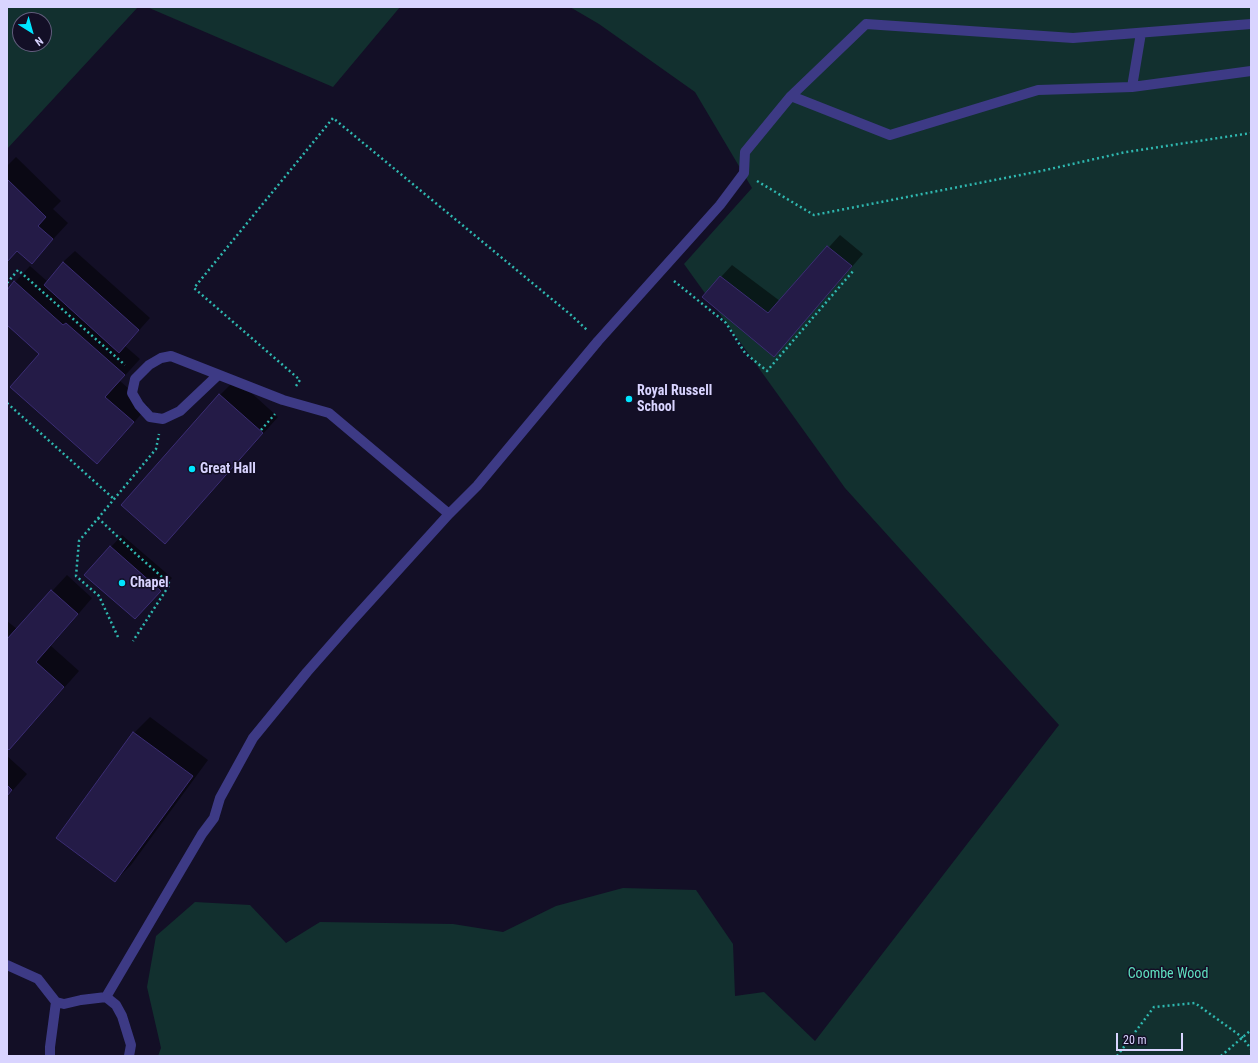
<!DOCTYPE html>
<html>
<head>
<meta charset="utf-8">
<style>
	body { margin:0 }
	#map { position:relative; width:1258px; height:1063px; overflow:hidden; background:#130f26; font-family:"Roboto Condensed",sans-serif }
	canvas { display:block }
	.frame { position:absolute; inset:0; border:8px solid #d9d4ff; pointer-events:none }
	.north { position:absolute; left:12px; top:12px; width:40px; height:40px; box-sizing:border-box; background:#130f26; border:1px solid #625e7d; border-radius:50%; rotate:143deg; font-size:11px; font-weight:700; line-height:16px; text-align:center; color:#d9d4ff }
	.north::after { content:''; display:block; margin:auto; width:14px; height:18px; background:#00e5ff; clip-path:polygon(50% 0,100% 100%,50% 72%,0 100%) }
	.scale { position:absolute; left:1116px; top:1033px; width:67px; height:18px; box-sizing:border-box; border:2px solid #d9d4ff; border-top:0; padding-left:5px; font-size:12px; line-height:14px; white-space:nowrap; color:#d9d4ff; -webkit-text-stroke:3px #130f26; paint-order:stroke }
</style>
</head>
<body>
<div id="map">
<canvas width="1258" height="1063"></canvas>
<div class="frame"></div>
<div class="north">N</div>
<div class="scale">20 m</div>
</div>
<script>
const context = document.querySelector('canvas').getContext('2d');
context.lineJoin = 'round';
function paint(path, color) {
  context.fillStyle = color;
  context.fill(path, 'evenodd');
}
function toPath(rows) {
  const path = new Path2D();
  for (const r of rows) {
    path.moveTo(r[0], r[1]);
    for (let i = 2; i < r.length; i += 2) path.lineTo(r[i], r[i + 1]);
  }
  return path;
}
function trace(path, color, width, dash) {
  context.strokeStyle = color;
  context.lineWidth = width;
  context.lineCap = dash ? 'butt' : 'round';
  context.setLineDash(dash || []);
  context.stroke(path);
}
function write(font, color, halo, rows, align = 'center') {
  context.font = font + ' "Roboto Condensed",sans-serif';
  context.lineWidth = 3;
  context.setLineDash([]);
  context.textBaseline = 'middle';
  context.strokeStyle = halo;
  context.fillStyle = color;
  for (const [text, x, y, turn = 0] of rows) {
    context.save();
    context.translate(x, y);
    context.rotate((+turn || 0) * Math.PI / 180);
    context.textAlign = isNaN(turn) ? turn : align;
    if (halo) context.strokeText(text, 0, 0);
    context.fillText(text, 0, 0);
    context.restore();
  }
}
const green = toPath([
	[7,7,138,7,7,149],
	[20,20,44,20,44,44,20,44],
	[147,7,400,7,333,87],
	[570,7,1251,7,1251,1056,158,1056,161,1048,147,987,156,936,195,902,250,905,286,943,320,922,453,924,503,932,556,906,623,888,696,890,733,944,735,996,764,992,815,1041,1059,725,845,488,684,264,752,188,695,92,599,24]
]);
const shadow = toPath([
	[16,157,61,201,53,209,68,223,32,262,18,250,7,263,7,166],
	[840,235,863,254,785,344,721,277,732,265,780,301],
	[75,251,150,318,125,346,140,359,120,381,148,406,113,447,97,463,40,354,7,324,7,291,15,282,30,266,48,282,63,262],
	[236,379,278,417,180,527,165,542,123,505,220,395],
	[122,535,172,578,146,606,111,547],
	[67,575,92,598,51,646,79,671,24,733,9,748,7,747,7,621,17,629],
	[150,717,208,760,131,865,115,881,57,838,134,733],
	[7,756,27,774,7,797]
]);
const building = toPath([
	[7,179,46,217,38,226,53,239,32,264,17,251,7,262,7,179],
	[827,246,852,266,774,357,702,297,720,276,768,313,827,246],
	[63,262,139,330,119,353,44,285,63,262],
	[14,281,63,325,66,323,125,375,105,397,134,422,97,464,10,387,39,354,7,325,7,290,14,281],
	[219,394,263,433,165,544,121,505,219,394],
	[110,546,161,591,135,619,84,575,110,546],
	[51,590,78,614,36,662,64,687,9,750,7,748,7,639,51,590],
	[133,732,193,776,115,882,56,838,133,732],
	[7,785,12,790,7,796,7,785]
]);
const path = toPath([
	[757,181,814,215,1041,171,1126,152,1251,133],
	[674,281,726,323,745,353,767,371,854,270],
	[7,283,18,270,125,365],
	[296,386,300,380,194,288,333,118,571,315,587,330],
	[7,403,114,499],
	[261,430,275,414],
	[98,518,136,554,170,584,133,641],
	[118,637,99,596,76,576,79,541,156,449,159,434],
	[1117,1056,1154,1007,1195,1003,1242,1037,1251,1049],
	[1221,1056,1251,1030]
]);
const minor = toPath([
	[1132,87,1141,33],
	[791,96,866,24,1073,38,1251,24],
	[218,375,180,411,163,419,150,417,139,405,132,393,135,379,149,365,161,358,171,356,283,400,329,413,449,514],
	[7,965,38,979,56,1002],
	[106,997,202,834,214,818,220,798,253,738,307,672,351,622,449,514,477,486,598,341,720,205,744,173,745,152,791,96,890,135,1038,90,1132,87,1251,71],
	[50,1056,50,1047,56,1002,64,1004,81,1000,106,997,116,1005,122,1016,131,1045,129,1056]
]);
const markers = [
	[629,399,4,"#00e5ff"],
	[192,469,4,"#00e5ff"],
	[122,583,4,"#00e5ff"]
];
const poiNames = [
	["Royal Russell",637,391],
	["School",637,407],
	["Great Hall",200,469],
	["Chapel",130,583]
];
const parkNames = [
	["Coombe Wood",1168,974]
];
paint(green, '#12302f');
paint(shadow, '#0007');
paint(building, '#241b47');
trace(building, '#3b2d73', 1);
trace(path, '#2fb8b0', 2.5, [2, 3]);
trace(minor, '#3d3a85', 10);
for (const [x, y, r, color] of markers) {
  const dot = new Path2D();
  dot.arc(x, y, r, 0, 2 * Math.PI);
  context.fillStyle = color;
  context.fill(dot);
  trace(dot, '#130f26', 1.5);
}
write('bold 14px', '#d9d4ff', '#130f26', poiNames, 'left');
write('14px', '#5fe0c0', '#130f26', parkNames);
</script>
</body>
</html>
